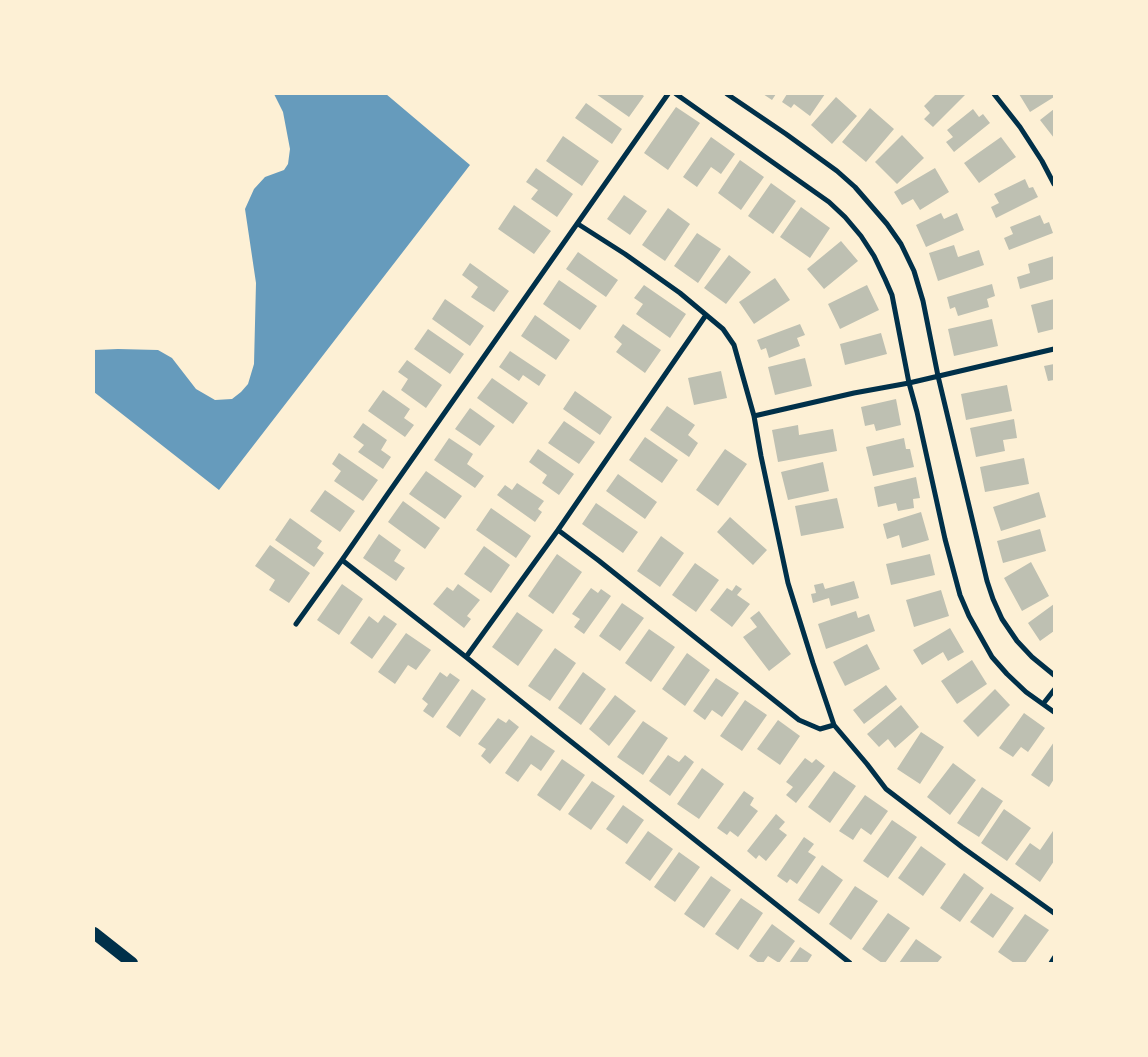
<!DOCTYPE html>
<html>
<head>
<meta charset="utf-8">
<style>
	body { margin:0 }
	#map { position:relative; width:1148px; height:1057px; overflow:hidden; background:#fdf0d5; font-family:Signika,sans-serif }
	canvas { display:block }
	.frame { position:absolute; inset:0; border:95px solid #fdf0d5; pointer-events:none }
</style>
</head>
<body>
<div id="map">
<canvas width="1148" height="1057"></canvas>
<div class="frame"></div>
</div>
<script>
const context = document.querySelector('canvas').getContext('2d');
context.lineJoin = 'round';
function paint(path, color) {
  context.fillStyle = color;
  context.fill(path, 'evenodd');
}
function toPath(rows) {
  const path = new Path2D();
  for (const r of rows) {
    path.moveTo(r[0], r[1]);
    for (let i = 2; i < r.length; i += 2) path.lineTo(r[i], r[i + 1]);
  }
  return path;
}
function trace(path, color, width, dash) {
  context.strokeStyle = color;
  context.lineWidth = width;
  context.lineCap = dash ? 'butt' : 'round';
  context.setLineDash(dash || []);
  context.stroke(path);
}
const water = toPath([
	[274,94,386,94,470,165,219,490,94,392,94,350,118,349,158,350,172,358,196,389,215,400,232,399,241,392,248,384,254,364,256,283,245,209,254,189,265,177,284,170,288,164,290,149,283,112]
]);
const building = toPath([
	[596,94,641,94,644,96,629,117],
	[763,94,776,94,772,100],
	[787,94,825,94,810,116,794,104,791,108,782,102],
	[936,94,966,94,933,127,924,119,930,113,924,106],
	[1019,94,1054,94,1054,97,1030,112],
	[836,97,857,116,832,144,811,125],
	[586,103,622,129,612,144,575,118],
	[676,107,700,123,668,170,644,153],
	[870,108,894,129,866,162,842,142],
	[973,109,979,117,983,114,990,123,954,152,946,142,953,137,947,130],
	[1054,109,1054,138,1040,120],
	[902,135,924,158,897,184,875,162],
	[563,136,599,161,582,186,546,161],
	[711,137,735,154,721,174,711,167,697,187,683,177],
	[1001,137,1016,157,979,183,964,163],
	[740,160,764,177,741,210,718,193],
	[536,168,573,194,557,217,531,199,538,190,526,182],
	[935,168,949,192,920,210,913,199,902,205,894,192],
	[1025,179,1029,188,1033,187,1038,197,996,218,991,207,999,203,994,194],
	[771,183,796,201,773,234,748,216],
	[624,195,647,211,630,235,607,219],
	[514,205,551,231,534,254,498,229],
	[801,207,830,228,810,258,780,237],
	[668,208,690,224,665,261,642,245],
	[941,213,944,219,957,213,964,230,926,247,916,225],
	[1040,215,1044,224,1049,222,1053,233,1009,250,1004,238,1013,234,1010,227],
	[697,233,721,249,698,283,674,266],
	[841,241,858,261,824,289,807,269],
	[954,245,958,257,979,250,984,265,938,281,929,253],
	[578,252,618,280,606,297,566,269],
	[729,255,751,272,726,304,704,288],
	[1054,256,1054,279,1020,289,1017,277,1030,273,1028,264],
	[470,263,509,291,494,312,471,297,478,287,462,275],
	[775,278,790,300,754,324,739,302],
	[559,280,597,306,580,330,543,304],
	[992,284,995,296,987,299,989,307,958,316,955,307,950,309,947,297],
	[644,285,686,314,670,338,636,314,643,304,634,298],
	[867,285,879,310,840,329,828,304],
	[445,299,484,326,470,346,432,319],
	[1054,299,1054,329,1038,333,1031,305],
	[535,315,570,340,556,360,521,336],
	[992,319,998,346,954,356,948,329],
	[623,324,661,350,645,373,616,352,622,344,614,337],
	[800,324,805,335,797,338,800,346,769,358,766,348,761,350,757,340],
	[428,329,464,354,450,374,414,349],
	[881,333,887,354,845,365,840,344],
	[510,351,546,375,539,386,523,375,519,381,499,367],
	[805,358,812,386,775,395,768,367],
	[407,360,442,385,426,408,401,390,408,379,398,372],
	[1054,364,1054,380,1048,381,1044,366],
	[721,371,727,398,694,405,688,378],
	[492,378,528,403,513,424,477,398],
	[1007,385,1012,411,966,420,961,394],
	[383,390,410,409,404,418,414,425,405,437,368,411],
	[575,391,612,417,600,435,563,409],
	[896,399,901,425,876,431,874,424,865,426,861,407],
	[667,406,695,425,688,435,698,443,689,457,650,430],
	[470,408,495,426,480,446,455,429],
	[1014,419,1017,438,1003,440,1005,451,976,457,970,428],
	[564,421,595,442,579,464,548,443],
	[363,423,387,440,381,450,391,457,383,469,358,452,364,445,353,437],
	[798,425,799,435,833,429,837,451,778,462,772,430],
	[645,437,678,460,662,483,629,460],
	[449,438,473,454,467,464,484,476,475,488,434,460],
	[904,438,906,449,910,449,914,467,873,476,866,447],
	[538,449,574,474,559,495,542,483,547,475,529,462],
	[725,449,747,464,718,506,696,490],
	[339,453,378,480,363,501,334,481,341,471,332,464],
	[1024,458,1029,484,985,492,980,467],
	[823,462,829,491,788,500,781,472],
	[426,471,462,496,445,519,409,494],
	[618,474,657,502,645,519,606,491],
	[916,477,920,498,913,499,914,508,898,511,896,503,878,507,874,487],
	[517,483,544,501,538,509,542,512,535,522,497,495,505,485,512,490],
	[325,490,355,511,340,532,310,511],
	[1039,492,1046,517,1001,531,993,507],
	[837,498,844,528,801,536,795,506],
	[403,501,440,528,425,549,388,522],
	[596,503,638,532,623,553,582,524],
	[491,508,531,536,516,558,476,530],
	[921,512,929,540,902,548,899,535,887,539,883,524],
	[730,517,767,550,753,565,717,532],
	[290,518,322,541,317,548,324,553,314,567,275,540],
	[1040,529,1046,551,1003,563,997,541],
	[379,534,401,550,394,561,405,568,396,581,363,558],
	[661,536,684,553,660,587,637,571],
	[270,545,310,573,289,603,269,590,275,580,255,566],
	[484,546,510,565,491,593,464,574],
	[557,554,582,572,553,614,528,596],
	[930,554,935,575,891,585,886,564],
	[1031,562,1049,596,1022,611,1004,578],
	[695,563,719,580,696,612,672,595],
	[854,581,859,598,831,606,829,598,813,603,811,594,816,593,814,585,823,583,825,589],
	[342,584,363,599,339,635,317,620],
	[458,584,480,600,467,616,471,619,464,628,433,604,447,587,453,591],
	[736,585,742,589,737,595,750,604,732,627,710,610,727,588,732,591],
	[591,588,598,593,601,589,611,596,584,634,574,627,580,619,572,614],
	[941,590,949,616,914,627,906,600],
	[622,603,644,618,620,651,599,636],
	[1054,604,1054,631,1040,641,1028,623],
	[759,611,791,654,769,671,743,637,757,627,750,618],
	[856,611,858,618,869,614,875,631,826,649,818,624],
	[517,612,543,630,518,666,492,647],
	[384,615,397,624,372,659,350,643,369,616,378,623],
	[950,628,964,652,948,661,943,652,922,665,913,650],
	[649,629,675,647,651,682,625,663],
	[406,633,431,650,416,670,408,665,395,684,378,672],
	[867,644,880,669,845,686,833,662],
	[555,648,576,663,550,701,528,686],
	[687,653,710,670,685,706,662,689],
	[972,660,987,684,957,704,941,681],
	[440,672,447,677,450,673,460,680,433,718,423,711,428,704,422,699],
	[583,672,606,689,581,725,558,708],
	[716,678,739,693,722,717,712,710,705,720,693,711],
	[886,685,897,699,864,724,853,710],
	[472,689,486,699,460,737,446,727],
	[995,689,1010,705,978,737,963,721],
	[615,695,636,711,609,746,589,729],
	[745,700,767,715,742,751,720,736],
	[901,705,919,727,895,748,888,739,879,747,867,734],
	[1024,713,1045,728,1028,752,1021,747,1013,757,999,748],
	[498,718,506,723,509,719,519,727,490,764,481,756,486,749,478,744],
	[778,720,800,736,780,765,757,749],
	[643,721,668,738,643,775,617,757],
	[921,732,944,747,920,784,897,769],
	[531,735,555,751,541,771,531,764,518,782,505,773],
	[1054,742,1054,779,1049,787,1031,775],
	[668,755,679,762,685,755,694,762,670,796,649,781],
	[805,758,812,763,816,759,825,766,796,803,786,795,793,787,786,782],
	[562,759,585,775,560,811,537,795],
	[953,763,976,780,950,815,927,797],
	[702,768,724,784,699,819,677,804],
	[834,771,856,786,830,823,808,807],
	[592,781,615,796,591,830,568,814],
	[982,787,1003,801,979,837,957,823],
	[744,791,754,798,750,805,758,811,738,837,730,831,727,835,717,828],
	[865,795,888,811,871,835,861,828,853,840,839,831],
	[623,805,644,820,627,844,606,829],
	[1004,809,1031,828,1007,861,981,843],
	[776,814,785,822,779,829,787,835,766,861,759,855,756,859,747,851],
	[892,820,917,837,888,878,863,861],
	[648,831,673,849,650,881,625,863],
	[1053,831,1054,832,1054,861,1040,882,1015,864,1030,843,1040,850],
	[804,837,814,844,808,852,816,857,797,884,790,879,787,883,777,876],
	[921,846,946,864,923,896,898,878],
	[679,852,700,867,675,902,654,887],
	[822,865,843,880,819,914,798,900],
	[964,873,984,888,960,922,940,908],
	[711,876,731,890,704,928,684,914],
	[855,886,878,901,851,940,829,924],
	[991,893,1014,908,993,938,970,922],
	[741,898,763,913,738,950,715,934],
	[888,913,910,928,885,963,882,963,862,949],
	[1025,914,1049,930,1025,963,1014,963,998,952],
	[772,924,795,941,779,963,768,956,763,963,759,963,749,956],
	[916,939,942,957,937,963,899,963],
	[800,947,812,955,807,963,789,963]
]);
const minor = toPath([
	[676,94,829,202,845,217,861,236,874,256,885,279,892,295,909,383,917,412,945,539,960,595,969,616,992,657,1007,674,1026,692,1054,712],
	[727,94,786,134,837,171,855,187,887,224,901,244,914,271,923,301,938,376,987,581,993,599,1002,619,1017,641,1032,657,1054,675],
	[994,94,1020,127,1042,161,1054,184],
	[578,224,625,254,680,293,723,329,734,345,754,416,761,456,788,583,813,663,834,725],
	[754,416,854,393,909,383,1054,349],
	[558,530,598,560,799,720,820,729,834,725,867,764,886,789,962,847,1054,913],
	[342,560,466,657,564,736,850,963],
	[296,624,342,560,387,495,668,94],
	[466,657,558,530,706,315],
	[1043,704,1054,690],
	[1051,963,1054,958]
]);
const primary = toPath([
	[94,933,132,963]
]);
paint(water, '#669bbc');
paint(building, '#bec0b2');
trace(minor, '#003049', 5);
trace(primary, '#003049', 12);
</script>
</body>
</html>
